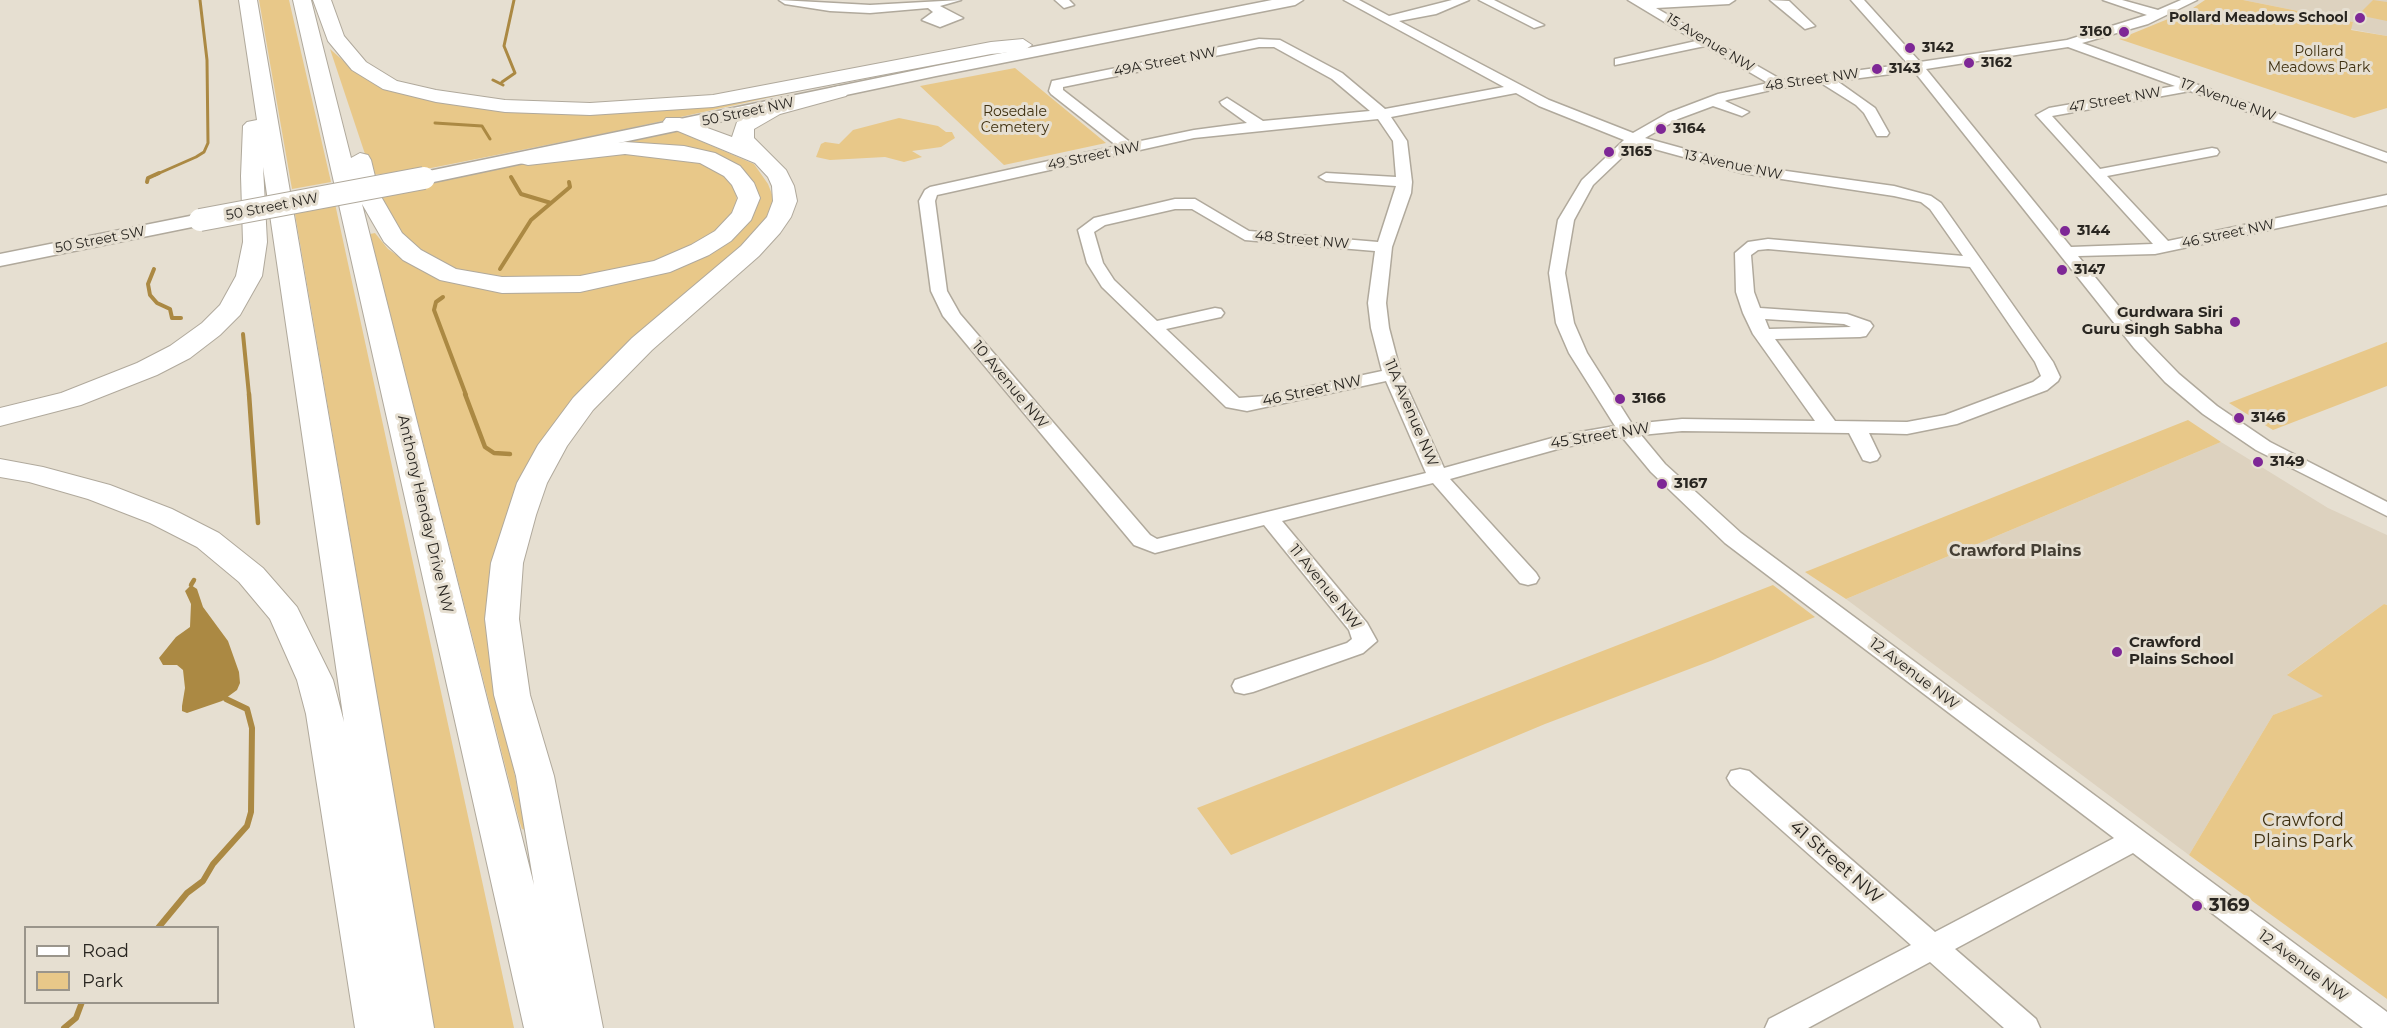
<!DOCTYPE html>
<html>
<head>
<meta charset="utf-8">
<style>
	body { margin:0 }
	#map { position:relative; width:2387px; height:1028px; overflow:hidden; background:#e6dfd1; font-family:Montserrat,sans-serif }
	canvas { display:block }
	.legend { position:absolute; left:24px; top:926px; width:195px; height:78px; box-sizing:border-box; background:#e6dfd1; border:2px solid #9a958b; margin:0; padding:8px 10px; list-style:none; font-size:18px; color:#292621 }
	.legend li { display:flex; align-items:center; gap:12px; height:30px }
	.legend b { width:30px; border:2px solid #9a958b }
</style>
</head>
<body>
<div id="map">
<canvas width="2387" height="1028"></canvas>
<ul class="legend">
<li><b style="height:8px;background:#fff"></b>Road</li>
<li><b style="height:16px;background:#e8c889"></b>Park</li>
</ul>
</div>
<script>
const context = document.querySelector('canvas').getContext('2d');
context.lineJoin = 'round';
function paint(path, color) {
  context.fillStyle = color;
  context.fill(path, 'evenodd');
}
function toPath(rows) {
  const path = new Path2D();
  for (const r of rows) {
    path.moveTo(r[0], r[1]);
    for (let i = 2; i < r.length; i += 2) path.lineTo(r[i], r[i + 1]);
  }
  return path;
}
function trace(path, color, width, dash) {
  context.strokeStyle = color;
  context.lineWidth = width;
  context.lineCap = dash ? 'butt' : 'round';
  context.setLineDash(dash || []);
  context.stroke(path);
}
function write(font, color, halo, rows, align = 'center') {
  context.font = font + ' Montserrat,sans-serif';
  context.lineWidth = 6;
  context.setLineDash([]);
  context.textBaseline = 'middle';
  context.strokeStyle = halo;
  context.fillStyle = color;
  for (const [text, x, y, turn = 0] of rows) {
    context.save();
    context.translate(x, y);
    context.rotate((+turn || 0) * Math.PI / 180);
    context.textAlign = isNaN(turn) ? turn : align;
    if (halo) context.strokeText(text, 0, 0);
    context.fillText(text, 0, 0);
    context.restore();
  }
}
const built = toPath([
	[2243,0,2387,0,2387,36,2350,29,2353,22],
	[2221,442,2328,508,2387,535,2387,605,2384,604,2288,674,2324,696,2273,715,2189,855,1846,599]
]);
const green = toPath([
	[259,0,289,0,331,182,292,189],
	[2205,0,2243,0,2353,22,2351,30,2387,36,2387,108,2354,118,2119,39,2190,10],
	[2373,0,2387,2,2387,21,2358,15],
	[330,49,356,72,441,101,655,108,871,75,617,131,421,170,372,175],
	[1015,68,1106,143,1004,165,920,86],
	[899,118,938,126,946,132,952,132,955,138,941,147,912,151,922,157,904,162,885,157,830,160,816,157,821,144,825,142,839,144,853,130],
	[677,131,754,164,768,184,773,197,772,207,769,221,527,476,505,723,525,830,522,829,519,820,370,234,375,233,388,249,404,260,446,279,637,276,746,217,734,167,601,146],
	[613,151,691,159,708,165,733,181,738,205,722,229,692,247,655,262,602,276,523,282,469,274,432,262,393,230,375,191,565,156],
	[334,199,514,1028,434,1028,294,208],
	[2387,342,2387,386,2273,430,2229,403],
	[2188,420,2221,442,1846,599,1805,572],
	[1773,585,1815,617,1713,660,1545,724,1231,855,1197,808],
	[2384,604,2387,605,2387,999,2189,855,2273,715,2323,696,2287,675]
]);
const water = toPath([
	[191,585,197,589,203,607,228,641,239,672,240,683,237,690,222,701,187,713,182,711,182,706,185,688,183,670,177,665,163,665,159,658,176,637,190,627,191,604,185,591]
]);
const streamFar3 = toPath([
	[493,80,503,85],
	[502,82,515,73,504,46,514,0],
	[435,123,482,126,490,139],
	[155,175,196,157,204,152,208,143,207,60,200,0]
]);
const streamFar2 = toPath([
	[511,177,521,194,551,203],
	[147,182,148,178,159,173],
	[154,269,148,284,150,295,157,303,170,309,172,318,181,318],
	[500,269,531,220,570,187,569,182],
	[443,297,436,302,434,310,466,395],
	[243,334,249,395]
]);
const streamFar1 = toPath([
	[249,394,258,523],
	[465,394,485,447,494,453,510,454],
	[191,585,194,580]
]);
const stream = toPath([
	[158,928,187,893,203,881,213,864,247,826,251,812,252,728,247,709,226,699],
	[64,1028,76,1018,82,1002]
]);
const minor = toPath([
	[779,0,870,5,961,0,940,6,963,18,940,27,922,20,933,12,928,8,870,13,830,11,785,4,779,0],
	[1055,0,1069,0,1074,5,1064,8,1055,0],
	[1344,0,1359,0,1389,16,1452,0,1469,0,1436,14,1399,21,1549,100,1633,133,1668,113,1718,94,1768,83,1705,46,1615,65,1615,59,1696,41,1628,0,1735,0,1729,4,1656,8,1782,80,1908,64,1851,0,1864,0,1920,62,2067,40,2147,15,2103,0,2122,0,2158,10,2181,0,2197,0,2148,24,2082,43,2387,153,2387,162,2190,91,2052,116,2100,169,2212,148,2217,149,2219,152,2217,155,2107,176,2168,241,2387,195,2387,205,2155,254,2078,256,2146,340,2179,374,2217,406,2270,442,2387,502,2387,516,2256,450,2203,414,2165,382,2134,348,1914,71,1837,81,1875,108,1889,133,1887,136,1877,136,1864,113,1856,105,1821,83,1780,88,1727,100,1725,101,1749,112,1742,116,1713,106,1678,119,1645,138,1743,165,1894,186,1931,196,1941,203,2053,362,2060,377,2058,381,2047,390,1957,424,1907,434,1869,433,1880,456,1877,460,1870,462,1863,460,1849,433,1682,431,1641,435,1665,464,1741,533,2387,1012,2387,1028,2363,1028,2133,853,1955,949,2036,1019,2040,1028,2004,1028,1930,962,1808,1028,1765,1028,1769,1019,1911,945,1731,785,1727,778,1731,771,1740,769,1749,771,1935,932,2114,838,1725,543,1651,472,1622,437,1565,447,1450,479,1536,573,1539,578,1536,583,1528,585,1520,583,1433,483,1282,521,1367,623,1377,641,1363,653,1253,692,1244,694,1235,692,1232,686,1235,680,1347,643,1352,639,1349,630,1264,525,1155,553,1134,545,943,316,931,291,919,201,925,190,930,187,1117,146,1051,94,1049,91,1052,81,1259,39,1280,40,1342,73,1385,109,1504,87,1344,0],
	[1259,47,1274,47,1332,79,1370,111,1263,121,1227,98,1220,102,1222,105,1247,123,1194,130,1131,143,1063,90,1063,87,1259,47],
	[2068,47,2175,86,2049,108,2036,115,2153,244,2071,247,1926,69,2068,47],
	[1516,93,1539,106,1624,140,1582,180,1558,220,1549,273,1556,323,1569,353,1615,426,1563,435,1444,468,1401,374,1389,328,1386,303,1392,247,1411,193,1412,182,1407,141,1391,117,1516,93],
	[1378,119,1393,141,1396,177,1326,173,1319,177,1326,181,1396,186,1378,242,1249,231,1195,199,1175,199,1094,218,1078,230,1087,263,1102,287,1226,407,1247,411,1386,381,1426,473,1157,539,1150,535,960,314,947,291,935,201,937,195,1194,138,1378,119],
	[1636,144,1742,173,1894,196,1921,202,1930,209,1963,256,1768,239,1748,242,1735,253,1736,292,1743,313,1753,334,1815,421,1682,419,1632,424,1587,353,1574,323,1565,273,1574,220,1593,185,1636,144],
	[1175,209,1192,209,1245,240,1375,251,1368,303,1371,328,1382,371,1265,396,1239,398,1166,329,1221,317,1224,313,1221,309,1215,308,1157,321,1114,280,1103,263,1094,232,1105,225,1175,209],
	[1768,249,1970,267,2035,362,2041,376,2033,382,1945,415,1907,422,1835,421,1775,339,1860,337,1866,336,1873,326,1870,322,1847,314,1760,308,1754,292,1751,255,1758,250,1768,249],
	[1765,319,1844,324,1851,327,1769,329,1765,319],
	[1479,0,1494,0,1544,25,1534,28,1479,0],
	[1770,0,1789,1,1815,26,1805,29,1770,0]
]);
const major = toPath([
	[1272,0,1303,0,1295,5,936,76,424,184,414,178,424,172,936,66,1272,0],
	[200,214,207,216,210,220,207,224,0,266,0,254,200,214]
]);
const highway = toPath([
	[239,0,257,0,434,1028,355,1028,306,714,297,680,270,619,239,582,197,547,150,523,88,499,29,482,0,477,0,459,43,467,110,485,172,509,219,533,263,568,297,607,333,680,344,722,263,167,267,242,262,276,240,315,220,335,190,358,157,375,81,405,0,426,0,408,61,393,137,363,170,346,202,323,220,305,236,276,243,242,241,176,243,126,247,122,257,120,239,0],
	[293,0,311,0,351,158,360,153,368,155,371,160,379,193,402,233,421,250,456,269,502,277,580,276,654,261,691,245,715,231,732,213,738,198,732,185,724,176,700,163,625,154,528,165,520,163,517,158,520,153,528,151,625,142,684,146,715,153,740,166,754,183,760,198,751,220,731,241,709,255,670,272,580,292,502,293,440,280,403,260,384,242,362,204,534,885,516,776,494,695,485,619,491,563,517,483,538,445,573,398,632,338,741,246,767,217,773,201,772,186,768,177,755,163,666,126,663,122,666,118,680,118,732,137,737,122,766,106,839,86,846,88,849,92,846,96,780,114,754,129,754,138,786,170,794,186,797,201,791,217,780,233,759,256,652,350,593,410,567,446,547,483,536,515,523,563,519,619,530,695,554,776,603,1028,524,1028,293,0],
	[313,0,331,0,344,36,366,62,397,81,436,90,505,100,590,103,713,95,991,42,1023,39,1032,45,1023,51,991,54,713,107,590,115,505,112,436,102,383,89,352,70,328,41,313,0]
]);
const majorBridge = toPath([
	[200,220,424,178]
]);
const markers = [
	[2360,18,6,"#7e2796"],
	[2124,32,6,"#7e2796"],
	[1910,48,6,"#7e2796"],
	[1969,63,6,"#7e2796"],
	[1877,69,6,"#7e2796"],
	[1661,129,6,"#7e2796"],
	[1609,152,6,"#7e2796"],
	[2065,231,6,"#7e2796"],
	[2062,270,6,"#7e2796"],
	[2235,322,6,"#7e2796"],
	[1620,399,6,"#7e2796"],
	[2239,418,6,"#7e2796"],
	[2258,462,6,"#7e2796"],
	[1662,484,6,"#7e2796"],
	[2117,652,6,"#7e2796"],
	[2197,906,6,"#7e2796"]
];
const farPoinames = [
	["Pollard Meadows School",2348,18,"right"],
	["3160",2112,32,"right"],
	["3142",1922,48],
	["3162",1981,63],
	["3143",1889,69],
	["3164",1673,129],
	["3165",1621,152],
	["3144",2077,231],
	["3147",2074,270]
];
const farStreetnames = [
	["15 Avenue NW",1710,43,31],
	["49A Street NW",1165,62,-11],
	["48 Street NW",1812,80,-8],
	["47 Street NW",2115,100,-10],
	["17 Avenue NW",2228,100,20],
	["50 Street NW",748,112,-12],
	["49 Street NW",1094,156,-12],
	["13 Avenue NW",1733,165,12],
	["50 Street NW",272,207,-11],
	["46 Street NW",2228,234,-12],
	["50 Street SW",100,240,-11],
	["48 Street NW",1302,240,5]
];
const farParknames = [
	["Pollard",2319,52],
	["Meadows Park",2319,68],
	["Rosedale",1015,112],
	["Cemetery",1015,128]
];
const poiNames = [
	["Gurdwara Siri",2223,313,"right"],
	["Guru Singh Sabha",2223,330,"right"],
	["3166",1632,399],
	["3146",2251,418],
	["3149",2270,462],
	["3167",1674,484],
	["Crawford",2129,643],
	["Plains School",2129,660]
];
const streetNames = [
	["10 Avenue NW",1010,385,50],
	["46 Street NW",1312,391,-12],
	["11A Avenue NW",1411,413,67],
	["45 Street NW",1600,436,-9],
	["Anthony Henday Drive NW",425,514,77],
	["11 Avenue NW",1325,587,51],
	["12 Avenue NW",1914,674,37],
	["12 Avenue NW",2303,966,37]
];
const neighbourhoodNames = [
	["Crawford Plains",2015,551]
];
const nearParknames = [
	["Crawford",2303,821],
	["Plains Park",2303,842]
];
const nearStreetnames = [
	["41 Street NW",1836,862,41]
];
const nearPoinames = [
	["3169",2209,906]
];
paint(built, '#ddd2bf');
paint(green, '#e8c889');
paint(water, '#ab8943');
trace(streamFar3, '#ab8943', 3);
trace(streamFar2, '#ab8943', 4);
trace(streamFar1, '#ab8943', 4.5);
trace(stream, '#ab8943', 6);
trace(minor, '#b0a99c', 3);
trace(major, '#b0a99c', 3);
trace(highway, '#b0a99c', 2);
paint(minor, '#fff');
paint(major, '#fff');
paint(highway, '#fff');
trace(majorBridge, '#b0a99c', 24, []);
trace(majorBridge, '#fff', 22);
for (const [x, y, r, color] of markers) {
  const dot = new Path2D();
  dot.arc(x, y, r, 0, 2 * Math.PI);
  context.fillStyle = color;
  context.fill(dot);
  trace(dot, '#e6dfd1', 2);
}
write('bold 14px', '#292621', '#e6dfd1', farPoinames, 'left');
write('14px', '#292621', '#e6dfd1', farStreetnames);
write('14px', '#3f3010', '#e6dfd1', farParknames);
write('bold 15px', '#292621', '#e6dfd1', poiNames, 'left');
write('15px', '#292621', '#e6dfd1', streetNames);
write('bold 16px', '#453f34', '#e6dfd1', neighbourhoodNames);
write('18px', '#3f3010', '#e6dfd1', nearParknames);
write('18px', '#292621', '#e6dfd1', nearStreetnames);
write('bold 18px', '#292621', '#e6dfd1', nearPoinames, 'left');
</script>
</body>
</html>
